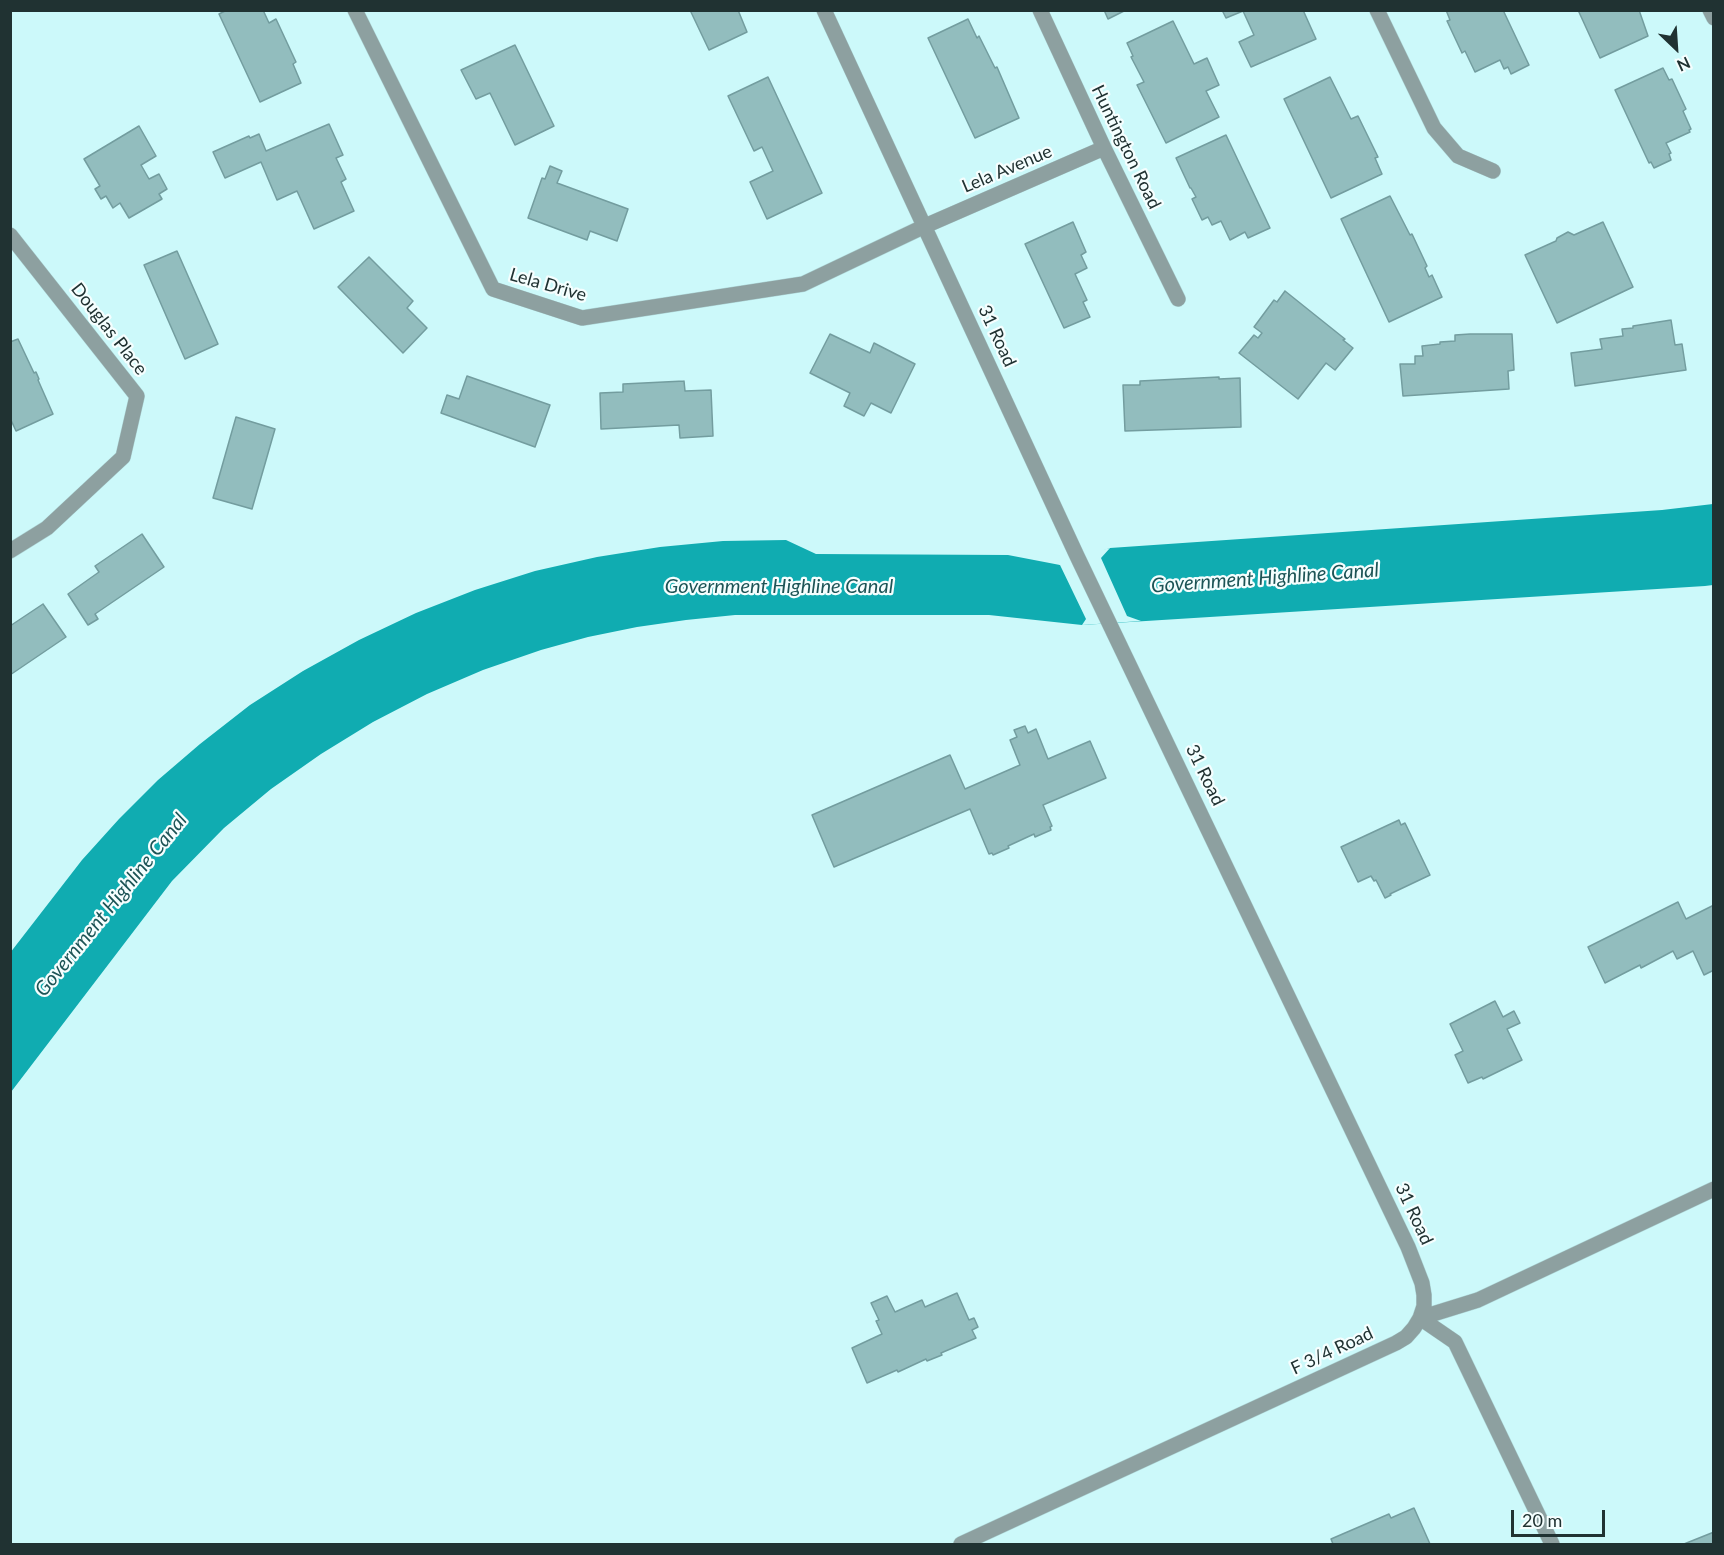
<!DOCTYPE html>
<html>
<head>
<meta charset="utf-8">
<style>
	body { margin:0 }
	#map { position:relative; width:1724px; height:1555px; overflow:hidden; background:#ccf9fa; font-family:Lato,sans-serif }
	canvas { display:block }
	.frame { position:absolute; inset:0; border:12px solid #203232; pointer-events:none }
	.north { position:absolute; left:1646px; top:18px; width:60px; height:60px; -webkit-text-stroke:4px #f5fefe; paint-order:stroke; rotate:155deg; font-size:16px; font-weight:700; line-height:24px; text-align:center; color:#203232 }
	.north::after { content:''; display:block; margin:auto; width:21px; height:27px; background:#203232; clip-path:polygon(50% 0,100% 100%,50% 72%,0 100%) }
	.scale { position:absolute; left:1511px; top:1510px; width:94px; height:27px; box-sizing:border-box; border:3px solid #203232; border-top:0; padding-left:8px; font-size:18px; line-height:21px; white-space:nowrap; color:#203232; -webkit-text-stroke:4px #f5fefe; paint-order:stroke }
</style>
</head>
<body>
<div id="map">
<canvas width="1724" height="1555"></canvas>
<div class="frame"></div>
<div class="north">N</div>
<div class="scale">20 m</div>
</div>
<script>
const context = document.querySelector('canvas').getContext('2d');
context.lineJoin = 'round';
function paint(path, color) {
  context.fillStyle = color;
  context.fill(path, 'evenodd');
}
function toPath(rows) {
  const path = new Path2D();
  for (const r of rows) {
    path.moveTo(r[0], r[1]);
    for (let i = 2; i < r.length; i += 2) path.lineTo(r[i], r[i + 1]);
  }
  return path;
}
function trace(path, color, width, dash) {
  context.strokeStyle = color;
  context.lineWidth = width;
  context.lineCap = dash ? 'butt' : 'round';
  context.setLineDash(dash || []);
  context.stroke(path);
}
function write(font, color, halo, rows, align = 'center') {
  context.font = font + ' Lato,sans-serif';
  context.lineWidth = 4.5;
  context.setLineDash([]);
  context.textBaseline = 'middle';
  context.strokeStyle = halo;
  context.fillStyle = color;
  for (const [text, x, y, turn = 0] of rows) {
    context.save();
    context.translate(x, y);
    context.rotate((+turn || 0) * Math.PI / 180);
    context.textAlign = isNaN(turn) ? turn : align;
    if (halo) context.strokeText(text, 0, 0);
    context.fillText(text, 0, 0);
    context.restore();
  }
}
const water = toPath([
	[1713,504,1713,585,1705,586,1082,625,989,615,735,615,686,620,637,627,588,637,541,650,483,670,427,694,373,722,321,754,271,789,224,828,172,881,11,1092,10,953,82,860,119,819,158,780,200,744,250,705,303,671,359,640,416,613,475,590,535,571,597,557,660,547,723,541,786,540,816,554,1008,555,1060,565,1110,548,1662,510]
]);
const pier = toPath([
	[1110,548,1101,558,1127,616,1141,621,1082,625,1086,619,1060,565,1054,560,1060,562,1081,555]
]);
const building = toPath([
	[227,10,263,10,269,23,276,19,296,62,293,64,301,83,260,102,219,14,227,10],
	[690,10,738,10,747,32,709,50,690,10],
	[1104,10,1126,10,1108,19,1104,10],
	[1222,10,1303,10,1316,39,1251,67,1239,42,1254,35,1243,11,1226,18,1222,10],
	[1446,10,1503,10,1529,65,1511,74,1508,67,1504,69,1500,60,1475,72,1465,51,1462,53,1447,21,1450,20,1446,10],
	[1578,10,1639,10,1648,36,1600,58,1578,10],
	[968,19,977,38,979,36,995,68,997,67,1019,118,975,138,928,38,968,19],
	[1173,21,1194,64,1207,58,1219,85,1206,91,1219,117,1166,143,1137,85,1144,82,1131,57,1133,56,1127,43,1173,21],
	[515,45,554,126,515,145,490,93,476,99,461,70,515,45],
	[1663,68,1669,80,1672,79,1686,109,1683,111,1691,129,1689,130,1690,132,1666,143,1671,153,1669,154,1671,160,1654,168,1651,162,1649,163,1615,90,1663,68],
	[768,77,822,193,767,219,750,182,773,171,762,147,754,151,728,96,768,77],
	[1330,77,1351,119,1358,116,1378,157,1375,158,1382,174,1331,198,1284,99,1330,77],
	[329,124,343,155,336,158,346,179,341,182,354,211,314,229,297,191,277,200,261,162,225,178,213,152,249,136,250,138,259,134,266,151,329,124],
	[139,126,156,156,141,165,149,179,159,174,167,189,159,194,162,199,129,218,120,203,113,208,106,196,101,199,95,189,100,186,84,159,139,126],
	[1226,135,1270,228,1248,238,1245,232,1230,240,1221,221,1212,225,1208,217,1202,220,1192,199,1196,197,1191,188,1190,188,1176,158,1226,135],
	[550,166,562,171,557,183,628,209,617,241,590,231,587,240,528,218,542,178,545,179,550,166],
	[1390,196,1410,235,1412,234,1427,266,1425,268,1429,277,1432,275,1442,297,1389,322,1341,219,1390,196],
	[1073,222,1086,252,1081,255,1087,268,1075,274,1087,300,1083,302,1090,317,1064,328,1025,244,1073,222],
	[1603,222,1633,287,1557,323,1525,255,1556,241,1557,238,1568,232,1574,235,1603,222],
	[177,251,218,344,185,359,144,265,177,251],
	[369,257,413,301,407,308,427,328,403,353,338,287,369,257],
	[1285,291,1345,339,1343,340,1353,348,1335,370,1326,363,1298,399,1239,353,1254,335,1258,338,1262,333,1254,327,1274,300,1277,302,1285,291],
	[1671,320,1675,345,1682,344,1686,370,1575,386,1571,353,1602,349,1600,339,1623,336,1622,329,1633,328,1633,326,1671,320],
	[830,334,870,353,874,343,915,364,891,413,871,403,864,416,844,406,850,393,810,373,830,334],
	[1470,334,1512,334,1514,370,1508,371,1509,389,1403,396,1400,364,1415,364,1415,356,1423,356,1422,346,1440,344,1440,342,1455,341,1455,335,1470,334],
	[18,339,34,373,36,372,39,379,38,380,53,414,16,431,10,418,10,342,18,339],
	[467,376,550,405,535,447,441,413,447,395,459,399,467,376],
	[1219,377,1219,379,1240,378,1241,427,1125,431,1123,385,1140,385,1140,381,1219,377],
	[684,381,685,391,711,390,713,436,680,438,679,425,601,429,600,393,623,392,623,384,684,381],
	[236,417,275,429,252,509,213,498,236,417],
	[142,534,164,567,95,614,98,619,88,625,68,594,99,572,95,566,142,534],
	[43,604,66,637,10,675,10,626,43,604],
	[1025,726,1028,733,1036,729,1048,759,1090,741,1106,778,1043,805,1052,826,1050,827,1051,830,1035,837,1034,834,1008,846,1009,848,993,855,992,853,989,854,970,809,834,867,812,815,950,755,965,789,1020,765,1010,740,1017,737,1014,730,1025,726],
	[1399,820,1401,825,1405,823,1430,875,1390,894,1391,895,1385,898,1376,880,1374,881,1371,876,1358,882,1341,847,1399,820],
	[1678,902,1686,919,1714,905,1714,970,1704,975,1693,951,1677,959,1673,951,1641,968,1640,965,1605,983,1588,947,1678,902],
	[1495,1001,1503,1017,1514,1011,1520,1023,1507,1029,1522,1060,1483,1079,1482,1077,1468,1083,1455,1055,1463,1051,1450,1024,1495,1001],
	[957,1293,969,1320,974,1318,978,1327,972,1330,976,1338,941,1353,942,1355,927,1361,926,1359,898,1372,897,1370,867,1383,852,1348,882,1334,876,1321,879,1320,871,1303,887,1296,895,1312,922,1300,925,1307,957,1293],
	[1414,1508,1430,1544,1333,1544,1331,1539,1389,1514,1391,1518,1414,1508],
	[1714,1532,1714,1544,1684,1544,1714,1532]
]);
const minor = toPath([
	[355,10,493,289,582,318,803,284,925,226,1104,148],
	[824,10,1077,556,1408,1247,1422,1283,1424,1295,1424,1306,1420,1318,1414,1328,1406,1337,1396,1343,961,1544],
	[1040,10,1104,148,1178,299],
	[1377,10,1434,128,1458,156,1493,171],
	[1710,10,1714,18],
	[10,235,137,396,123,457,47,528,10,551],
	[1420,1318,1478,1300,1714,1189],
	[1420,1318,1455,1342,1552,1544]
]);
const streetNames = [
	["Huntington Road",1126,147,64],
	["Lela Avenue",1007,169,-23],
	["Lela Drive",548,285,16],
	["Douglas Place",109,329,52],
	["31 Road",997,336,65],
	["31 Road",1205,775,64],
	["31 Road",1414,1214,65],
	["F 3/4 Road",1332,1351,-25]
];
const waterNames = [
	["Government Highline Canal",1265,578,-4],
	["Government Highline Canal",779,587],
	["Government Highline Canal",111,905,-51]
];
paint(water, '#10acb1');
paint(pier, '#ccf9fa');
paint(building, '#92bdbe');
trace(building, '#739d9f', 1.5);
trace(minor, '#add5d6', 16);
trace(minor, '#8da0a0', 15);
write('18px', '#203232', '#f5fefe', streetNames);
write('italic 20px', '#1c5456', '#f5fefe', waterNames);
</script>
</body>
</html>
